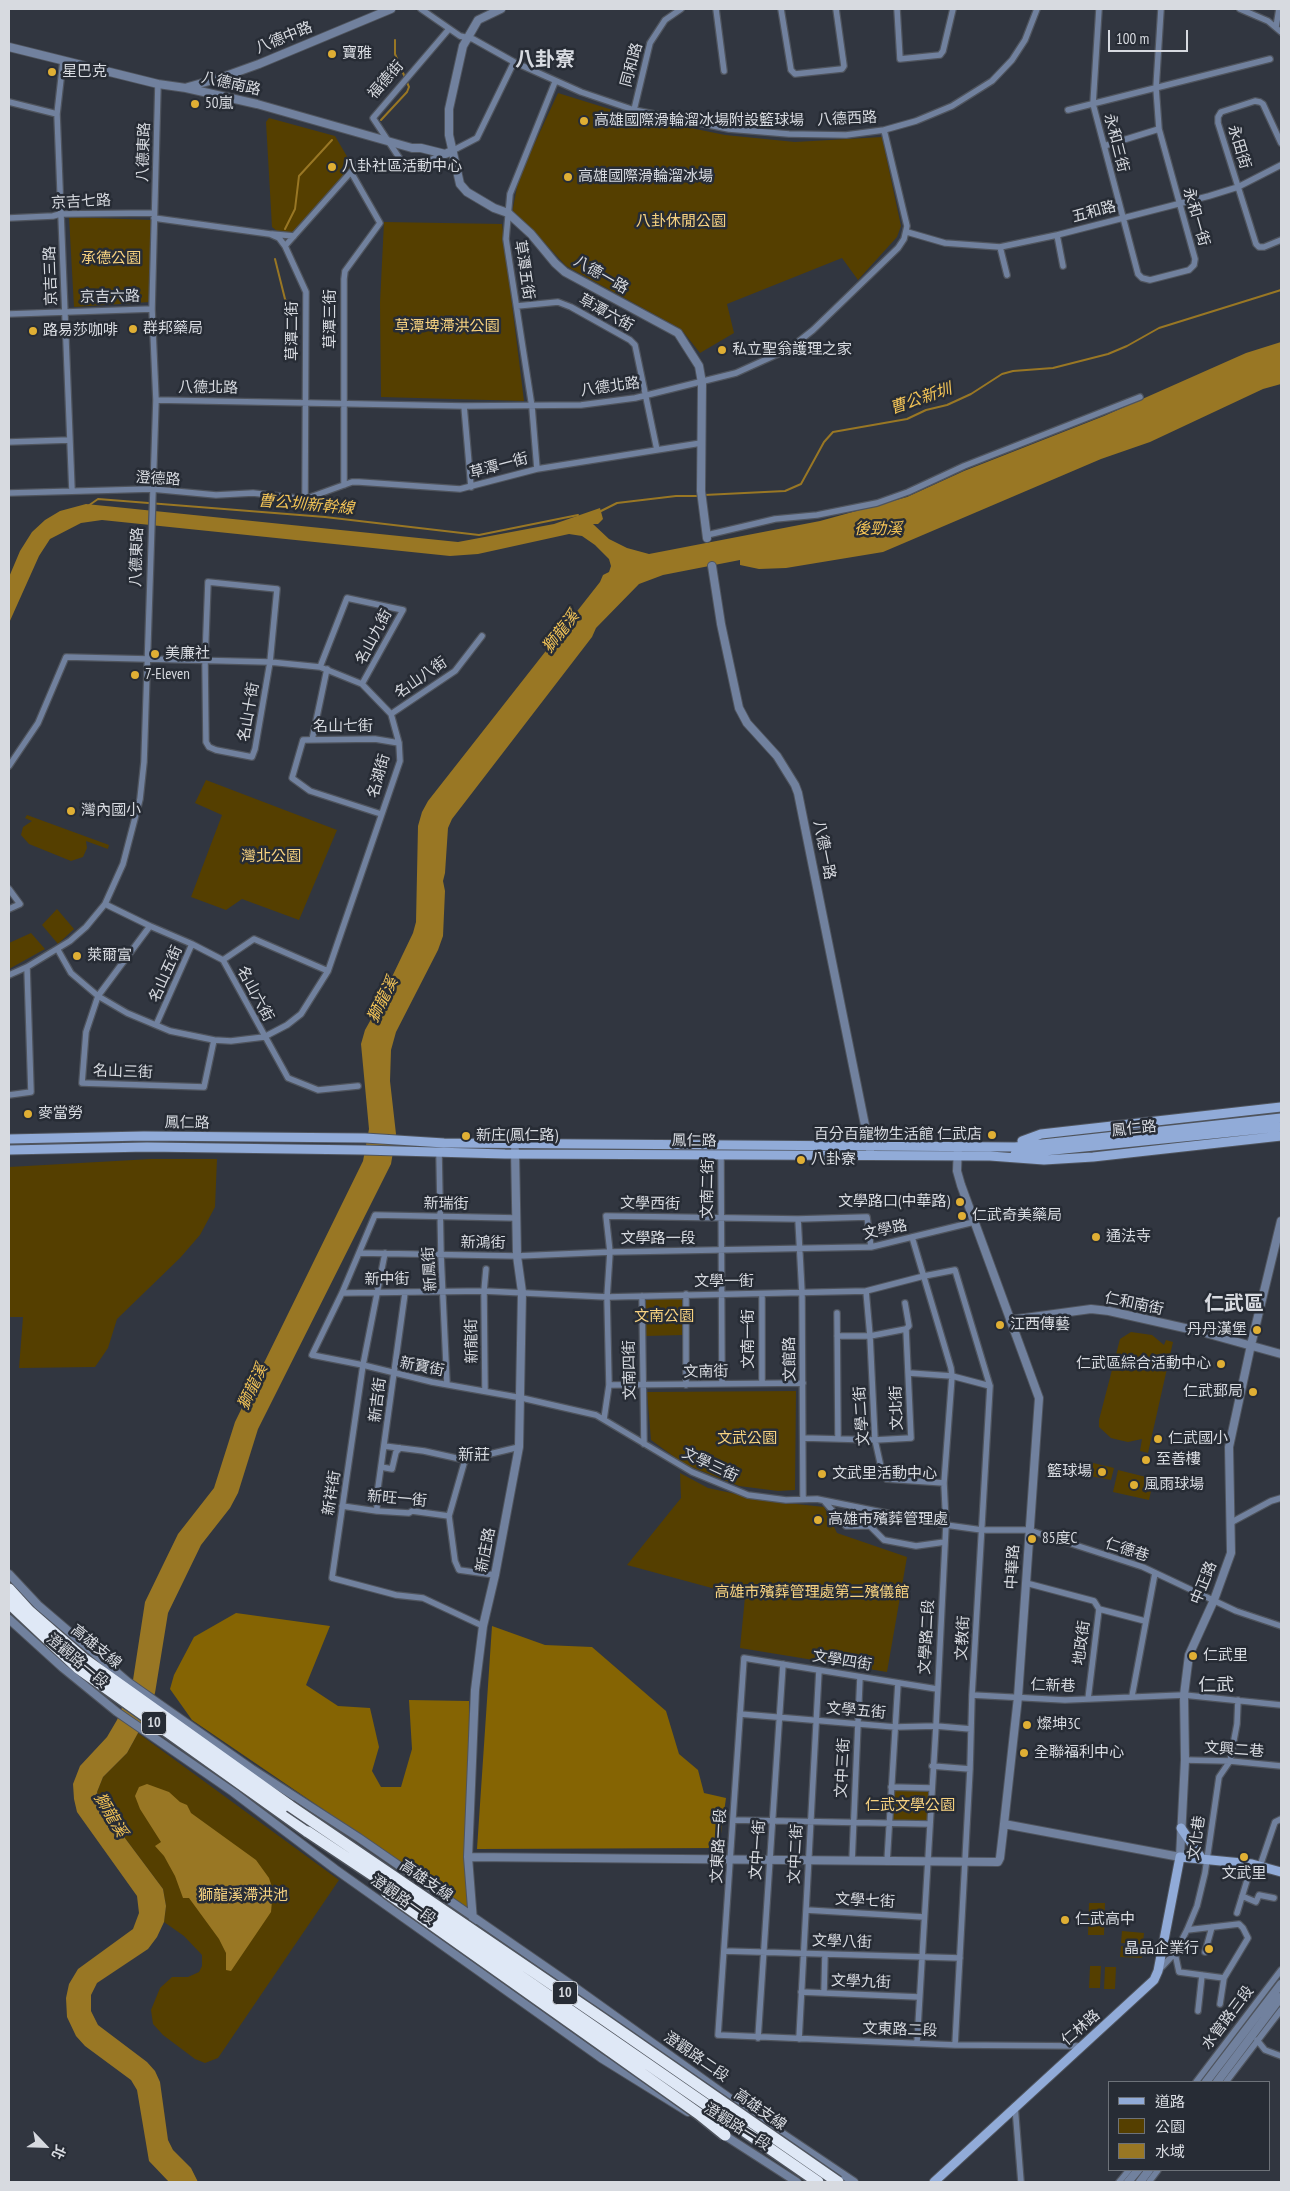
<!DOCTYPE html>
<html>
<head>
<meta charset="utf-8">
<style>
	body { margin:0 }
	#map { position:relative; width:1290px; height:2191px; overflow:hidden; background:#313640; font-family:"PT Sans Narrow","Noto Sans TC",sans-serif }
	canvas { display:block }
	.frame { position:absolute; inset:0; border:10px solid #d7dae0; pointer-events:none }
	.legend { position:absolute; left:1108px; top:2081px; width:162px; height:90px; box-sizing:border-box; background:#272c35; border:1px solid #6d7279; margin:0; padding:6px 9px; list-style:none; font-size:15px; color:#d7dae0 }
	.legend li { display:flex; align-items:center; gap:10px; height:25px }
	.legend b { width:25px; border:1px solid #6d7279 }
	.north { position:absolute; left:20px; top:2121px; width:50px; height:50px; -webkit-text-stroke:4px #272c35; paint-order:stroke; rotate:114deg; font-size:14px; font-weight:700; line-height:20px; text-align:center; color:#d7dae0 }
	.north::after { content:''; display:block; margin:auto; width:18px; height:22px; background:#d7dae0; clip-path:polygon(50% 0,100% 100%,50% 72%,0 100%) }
	.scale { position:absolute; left:1108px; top:30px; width:80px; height:22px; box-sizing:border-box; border:2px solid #d7dae0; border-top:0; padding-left:6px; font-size:15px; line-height:18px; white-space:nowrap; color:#d7dae0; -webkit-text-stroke:4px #272c35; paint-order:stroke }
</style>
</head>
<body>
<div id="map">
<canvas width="1290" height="2191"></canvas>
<div class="frame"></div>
<ul class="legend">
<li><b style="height:6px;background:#91abd8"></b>道路</li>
<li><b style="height:14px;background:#553f00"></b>公園</li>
<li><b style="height:14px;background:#997724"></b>水域</li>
</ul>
<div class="north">北</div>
<div class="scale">100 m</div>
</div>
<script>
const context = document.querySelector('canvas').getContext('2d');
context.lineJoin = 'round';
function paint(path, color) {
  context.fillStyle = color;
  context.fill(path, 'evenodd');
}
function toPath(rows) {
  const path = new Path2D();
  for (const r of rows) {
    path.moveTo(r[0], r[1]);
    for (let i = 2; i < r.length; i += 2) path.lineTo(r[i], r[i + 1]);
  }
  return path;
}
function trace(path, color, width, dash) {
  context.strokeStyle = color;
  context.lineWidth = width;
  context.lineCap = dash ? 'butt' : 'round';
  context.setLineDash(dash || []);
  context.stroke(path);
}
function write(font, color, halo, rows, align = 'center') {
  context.font = font + ' "PT Sans Narrow","Noto Sans TC",sans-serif';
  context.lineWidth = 5;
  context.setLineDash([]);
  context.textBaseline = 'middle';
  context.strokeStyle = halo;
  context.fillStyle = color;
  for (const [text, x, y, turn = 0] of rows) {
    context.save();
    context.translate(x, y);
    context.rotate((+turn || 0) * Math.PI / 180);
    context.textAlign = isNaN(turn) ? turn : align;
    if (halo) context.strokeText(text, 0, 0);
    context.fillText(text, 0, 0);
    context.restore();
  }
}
const green = toPath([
	[558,93,632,116,725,135,795,142,882,137,901,226,897,237,858,280,842,258,727,304,734,333,700,353,681,329,566,266,530,227,512,213,519,177],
	[269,118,335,136,352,165,292,235,277,231,272,227,266,122],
	[69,217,152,220,150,302,74,307],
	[384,222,502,224,524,401,381,397,380,303],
	[206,780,337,830,299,920,242,899,226,910,191,897,222,815,195,803],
	[27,815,109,845,108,849,86,841,87,848,83,857,71,861,29,844,21,835,23,827,32,821,25,818],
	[57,909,74,929,58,944,42,925],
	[31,933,45,949,9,969,9,943],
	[151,1159,217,1159,215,1207,200,1235,180,1258,117,1319,108,1348,95,1367,19,1368,23,1317,9,1317,9,1167],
	[646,1299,682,1299,683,1335,646,1336],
	[1131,1332,1152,1335,1164,1345,1166,1340,1173,1342,1148,1453,1140,1451,1142,1439,1128,1442,1119,1440,1111,1438,1099,1427,1099,1420,1120,1339],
	[796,1391,795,1490,778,1491,739,1486,684,1464,651,1440,647,1392],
	[1093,1463,1114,1468,1111,1480,1090,1476],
	[1118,1470,1154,1479,1149,1500,1113,1492],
	[680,1473,708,1488,769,1501,824,1507,837,1533,907,1557,887,1672,740,1648,745,1597,627,1565,681,1498],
	[138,1733,339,1880,218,2058,205,2063,195,2059,163,2035,153,2024,151,2010,160,1988,172,1977,188,1977,199,1972,202,1966,202,1955,184,1936,164,1922,166,1906,163,1889,101,1806,97,1792,103,1777,127,1753],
	[892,1788,930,1789,928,1823,890,1822],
	[1089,1903,1105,1903,1104,1935,1088,1935],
	[1122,1931,1144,1933,1143,1944,1121,1943],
	[1121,1946,1143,1947,1142,1958,1120,1957],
	[1090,1966,1101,1966,1100,1988,1089,1988],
	[1105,1967,1116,1967,1115,1989,1104,1989]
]);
const forest = toPath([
	[236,1613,330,1626,306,1685,338,1706,370,1708,379,1747,372,1771,381,1787,401,1787,412,1749,409,1700,469,1701,468,1908,192,1720,170,1689,174,1675,194,1637],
	[492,1626,545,1645,592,1647,666,1711,679,1754,698,1770,704,1793,726,1798,719,1848,477,1849]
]);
const water = toPath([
	[1281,342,1281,384,1263,389,1150,442,1101,459,883,552,786,568,759,569,740,565,740,560,663,575,639,584,596,628,592,637,452,819,448,828,445,873,443,881,445,891,443,936,438,950,396,1032,391,1050,390,1081,396,1134,391,1164,258,1429,238,1493,230,1508,201,1545,168,1613,155,1693,138,1733,127,1753,103,1777,97,1792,101,1806,163,1889,166,1906,164,1922,157,1937,148,1949,97,1983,91,1995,91,2011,98,2025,147,2062,155,2071,160,2082,168,2140,173,2150,191,2168,198,2182,169,2182,149,2161,137,2090,131,2080,85,2046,76,2036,67,2017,66,1998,69,1984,78,1969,133,1929,139,1913,137,1896,77,1812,74,1799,73,1784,80,1766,107,1737,117,1720,133,1680,145,1602,178,1534,214,1488,235,1422,363,1161,369,1129,361,1044,365,1030,388,989,390,981,413,933,416,922,418,826,422,812,428,801,600,582,603,575,609,572,611,566,609,559,595,545,582,536,569,534,478,554,450,556,102,520,81,523,50,539,39,556,9,623,9,577,20,551,32,532,45,520,60,511,86,504,458,542,554,524,600,508,603,519,598,524,593,524,609,539,627,548,649,554,820,521,907,497,964,471,1104,416,1246,353],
	[147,1784,169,1792,180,1802,187,1805,191,1813,256,1860,269,1878,273,1890,271,1912,231,1971,226,1970,226,1953,219,1939,189,1898,183,1898,175,1876,164,1856,155,1846,161,1842,140,1809,135,1796,139,1787]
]);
const stream = toPath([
	[381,120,407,92,409,87,395,54,395,40],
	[285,229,295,209,299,176,332,140],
	[275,259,285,299,295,315],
	[704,495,785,491,801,484,824,442,833,432,907,419,926,410,947,405,971,394,1002,374,1013,371,1053,368,1108,354,1127,346,1159,328,1281,290],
	[88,506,98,499,325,517,479,535,578,515],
	[599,512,617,503,676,496,699,496]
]);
const minor = toPath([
	[421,9,460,36,473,39,514,62,581,92,634,110,729,129,789,134,846,135,884,130,916,121,952,106,992,81,1012,60,1025,40,1037,9],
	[716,9,724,71],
	[781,9,791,70,795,74,842,69,844,66,836,9],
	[897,9,900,59,940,55,943,51,953,9],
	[1099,9,1093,104,1138,274,1142,278,1150,280,1189,270,1194,265,1195,259,1159,129,1156,88,1161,9],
	[1240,9,1268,21,1281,32],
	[1276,27,1279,9],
	[63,61,57,114,72,491],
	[9,102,57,114],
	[634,110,650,43,665,20,681,9],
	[1068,110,1270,59],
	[1281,143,1263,104,1260,102,1255,101,1221,112,1218,117,1218,123,1256,244,1259,247,1264,247,1281,240],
	[1104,146,1159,129],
	[452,151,477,138,514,62],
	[444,154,410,169,406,168,373,118,449,29],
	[9,218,53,216,60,214,154,213],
	[154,218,270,234,279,238,285,246,306,292,305,499],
	[907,232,945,243,1000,247,1057,235,1209,196,1238,187,1281,165],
	[272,234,294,236],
	[1057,235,1063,266],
	[285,246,358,164],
	[1000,247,1007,275],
	[517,306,558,302,571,307,630,340,635,345,657,450],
	[9,314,152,309],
	[156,400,464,406,581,405,635,398,736,373,789,349,813,330,898,248,904,239,907,226,884,130],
	[464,406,471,487],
	[9,442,69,440],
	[537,469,532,407,506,239,510,194,555,82],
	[344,485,344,279,345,271,380,223,351,172],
	[9,493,152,489,216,495,253,493,305,499,352,482,359,482,460,489,537,469,701,443],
	[707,535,775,519,817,515,877,503,908,492,964,466,1140,397],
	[208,582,277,589,270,662,255,749,252,757,216,750,209,747,206,742,205,661,208,582],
	[320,667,347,598,403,610,362,684],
	[391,714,455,671,482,636],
	[312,740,327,669],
	[9,766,38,723,66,657,270,662,320,667,362,684,391,714,399,743,400,761,328,971,301,1014,287,1025,264,1037,231,1041,214,1040,170,1031,127,1013,98,996,71,973,58,950],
	[381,814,310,791,292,778,303,740,375,739,399,743],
	[9,889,20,904,9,909],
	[105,904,150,926],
	[192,944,223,960],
	[328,971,254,939,223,960,288,1078,318,1090,358,1086],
	[9,975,27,967,70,941,86,927,105,904,123,864,140,799,144,762,156,400,152,309,158,84],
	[156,1025,192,944,150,926,98,996,86,1032,82,1083,204,1087,214,1040],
	[9,1095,31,1092,27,967],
	[439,1153,441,1255,447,1384],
	[721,1154,722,1384],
	[516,1218,375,1215,342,1293,312,1355,363,1365,432,1382,522,1398,596,1415,692,1472,748,1495,786,1500,817,1499,946,1525,982,1530,1029,1530,1143,1567,1236,1611,1281,1626],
	[798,1219,802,1293,803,1499],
	[912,1237,951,1368,952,1376,944,1483,946,1525,936,1726,917,2043],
	[359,1253,517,1256,610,1252,871,1247,974,1222],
	[385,1253,363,1365,332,1578,396,1595,423,1598,483,1626],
	[866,1291,870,1336,875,1440,883,1476,886,1479,944,1483],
	[342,1293,484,1291,607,1297,866,1291,924,1276,955,1270,990,1386,972,1695,970,1769,955,2045],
	[686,1294,686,1385],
	[762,1294,762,1383],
	[642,1296,644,1444],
	[905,1303,909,1326,906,1329],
	[837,1313,838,1439],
	[909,1373,952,1376,990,1386],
	[609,1385,803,1383],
	[485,1391,484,1291,486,1269],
	[604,1419,609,1385,607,1297,610,1252,606,1216,798,1219,867,1217,871,1247],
	[804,1438,875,1440,911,1438,906,1329,870,1336,837,1336],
	[384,1446,424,1451,465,1460,519,1447],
	[465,1460,449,1516,455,1561,459,1570,495,1575],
	[381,1467,392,1469,396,1452,400,1448],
	[825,1502,846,1526,870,1526,884,1540,916,1546,945,1542],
	[342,1506,377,1511,409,1513,412,1511,449,1516],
	[377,1511,377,1495,405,1293],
	[1232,1522,1271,1501,1281,1498],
	[1026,1583,1094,1601,1099,1609,1088,1699],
	[1099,1609,1145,1621],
	[937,1689,744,1658,718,2035,955,2045,1080,2046],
	[972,1695,1065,1700,1184,1695,1281,1705],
	[1132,1696,1155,1573],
	[740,1714,895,1727,936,1726,971,1729],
	[1185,1760,1230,1761,1281,1766],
	[932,1766,970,1769],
	[891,1787,931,1788],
	[733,1820,929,1824],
	[852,1861,860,1677],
	[887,1862,898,1683],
	[1260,1866,1275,1822,1281,1819],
	[1242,1896,1256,1902,1259,1895,1274,1898],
	[806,1910,924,1917],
	[1237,1913,1252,1864],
	[724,1951,960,1958],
	[1205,1952,1212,1927],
	[1175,1953,1179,1972,1224,1978,1248,1938,1243,1928,1239,1924,1187,1930],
	[1159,1970,1175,1953,1187,1930,1197,1906,1205,1873,1219,1777,1230,1761,1237,1724,1238,1700],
	[801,1992,919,1997],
	[824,1993,825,1954],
	[1220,2004,1224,1978],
	[1198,2011,1202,1975],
	[758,2038,783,1664],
	[799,2039,819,1670],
	[1257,2040,1265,2050,1281,2056],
	[1196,2082,1281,1970],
	[1226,2082,1281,2010],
	[1015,2106,1021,2182],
	[1119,2182,1129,2170],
	[1149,2182,1158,2170]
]);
const tertiary = toPath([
	[501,9,478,20,463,46,449,109,449,135,460,184,467,192,494,208,508,213,531,234,555,263,565,272,678,333,699,366,702,383,701,491,707,538],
	[9,47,158,84,186,88,257,104,412,148,421,148,445,154,452,151],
	[188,87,220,78,259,64,391,9],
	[712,566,721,624,739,708,747,723,777,756,795,785,798,793,870,1150],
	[1010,1320,1091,1309,1109,1311,1198,1331,1281,1354],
	[9,1574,38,1605,128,1682,252,1769,359,1838,569,1983,735,2102,854,2182],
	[9,1619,63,1668,117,1712,233,1792,335,1869,601,2058,688,2112],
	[1004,1824,1180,1857,1185,1760,1184,1695,1189,1655,1214,1600,1231,1553,1229,1447,1251,1345,1281,1221],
	[468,1857,998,1862,1000,1858,1004,1824,1018,1697,1039,1398,961,1185,957,1171,958,1146],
	[473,1921,468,1857,475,1690,483,1626,495,1575,519,1447,522,1292,517,1256,515,1150],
	[1206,2082,1281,1984],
	[1217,2082,1281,1997],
	[721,2133,797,2182],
	[1128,2182,1138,2170],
	[1140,2182,1149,2170]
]);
const secondary = toPath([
	[9,1139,144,1136,365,1138,444,1143,1015,1147,1281,1118],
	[1022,1141,1041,1134,1281,1107],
	[9,1150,147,1147,363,1150,505,1154,990,1156,1044,1160,1093,1157,1281,1136],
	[1015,1154,1281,1127],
	[1181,1828,1202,1859],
	[934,2182,1154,1980,1158,1971,1180,1857,1252,1864,1281,1872]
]);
const motorway = toPath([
	[9,1589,29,1611,84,1659,290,1806],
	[9,1603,78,1668,308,1832]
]);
const motorwayBridge = toPath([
	[290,1806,603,2019,838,2182],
	[308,1832,425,1910,818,2182],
	[386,1892,699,2114,725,2135]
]);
const markers = [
	[332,54,5,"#e0af34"],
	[52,72,5,"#e0af34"],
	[195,104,5,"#e0af34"],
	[584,121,5,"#e0af34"],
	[332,167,5,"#e0af34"],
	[568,177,5,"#e0af34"],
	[133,329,5,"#e0af34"],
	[33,331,5,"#e0af34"],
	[722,350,5,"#e0af34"],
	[155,654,5,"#e0af34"],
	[135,675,5,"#e0af34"],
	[71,811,5,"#e0af34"],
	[77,956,5,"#e0af34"],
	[28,1114,5,"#e0af34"],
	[992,1135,5,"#e0af34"],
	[466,1136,5,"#e0af34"],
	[801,1160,5,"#e0af34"],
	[960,1202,5,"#e0af34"],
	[962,1216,5,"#e0af34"],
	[1096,1237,5,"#e0af34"],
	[1000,1325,5,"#e0af34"],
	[1257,1330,5,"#e0af34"],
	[1221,1364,5,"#e0af34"],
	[1253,1392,5,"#e0af34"],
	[1158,1439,5,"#e0af34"],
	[1146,1460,5,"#e0af34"],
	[1102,1472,5,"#e0af34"],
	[822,1474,5,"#e0af34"],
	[1134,1485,5,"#e0af34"],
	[818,1520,5,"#e0af34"],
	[1032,1539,5,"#e0af34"],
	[1193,1656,5,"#e0af34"],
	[1027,1725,5,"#e0af34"],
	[1024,1753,5,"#e0af34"],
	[1244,1857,5,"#e0af34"],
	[1065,1920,5,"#e0af34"],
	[1209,1949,5,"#e0af34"]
];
const shields = [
	[154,1723,25],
	[565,1993,25]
];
const shieldNames = [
	["10",154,1723],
	["10",565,1993]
];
const streetNames = [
	["八德中路",284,38,-22],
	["同和路",632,65,-75],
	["福德街",386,80,-49],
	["八德南路",231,84,13],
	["八德西路",847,119,-3],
	["永和三街",1116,143,76],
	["永田街",1239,147,73],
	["八德東路",144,152,-88],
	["京吉七路",81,202,-3],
	["五和路",1094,212,-15],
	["永和一街",1196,217,74],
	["草潭五街",524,270,81],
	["八德一路",601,275,30],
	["京吉三路",51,276,-92],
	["京吉六路",110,297,-1],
	["草潭六街",606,313,29],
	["草潭三街",331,319,-90],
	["草潭二街",293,331,-90],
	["八德北路",610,387,-8],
	["八德北路",208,388,1],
	["草潭一街",499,466,-15],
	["澄德路",158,479,3],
	["八德東路",137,557,-88],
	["名山九街",374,637,-62],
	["名山八街",421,678,-35],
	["名山十街",249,712,-80],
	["名山七街",343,727],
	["名湖街",379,776,-74],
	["八德一路",824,850,79],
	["名山五街",166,974,-66],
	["名山六街",255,994,62],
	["名山三街",123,1072,2],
	["鳳仁路",187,1123,1],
	["鳳仁路",1134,1129,-6],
	["鳳仁路",694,1141,1],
	["文南二街",708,1189,-89],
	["新瑞街",446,1204,1],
	["文學西街",650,1204,1],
	["文學路",885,1230,-12],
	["文學路一段",658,1239],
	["新鴻街",483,1243,1],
	["新鳳街",430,1269,-94],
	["新中街",387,1280],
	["文學一街",724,1282],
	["仁和南街",1134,1304,12],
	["文南一街",749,1339,-90],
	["新龍街",472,1341,-91],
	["文館路",790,1359,-91],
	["新寶街",422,1367,11],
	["文南四街",630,1370,-91],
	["文南街",706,1372,-1],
	["新吉街",378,1400,-83],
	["文北街",897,1408,-92],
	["文學二街",862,1416,-94],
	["文學三街",710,1465,25],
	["新祥街",332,1493,-81],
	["新旺一街",397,1499,5],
	["新庄路",486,1550,-79],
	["仁德巷",1127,1550,18],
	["中華路",1013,1567,-87],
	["中正路",1204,1583,-68],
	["文學路二段",927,1637,-87],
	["文教街",963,1638,-87],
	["地政街",1082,1643,-83],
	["高雄支線",96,1647,39],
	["澄觀路一段",77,1661,40],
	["文學四街",842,1661,9],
	["仁新巷",1053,1686,2],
	["文學五街",856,1711,5],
	["文興二巷",1234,1750,4],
	["文中三街",843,1768,-87],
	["文化巷",1197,1838,-82],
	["文東路一段",719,1846,-87],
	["文中一街",758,1850,-86],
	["文中二街",796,1854,-87],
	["高雄支線",426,1881,34],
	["澄觀路一段",403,1900,35],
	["文學七街",865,1901,3],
	["文學八街",842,1942,2],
	["文學九街",861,1982,2],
	["水管路三段",1228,2018,-53],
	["仁林路",1081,2028,-41],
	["文東路二段",900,2030,2],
	["澄觀路二段",696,2057,35],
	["高雄支線",760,2110,35],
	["澄觀路一段",737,2127,32]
];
const poiNames = [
	["寶雅",342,54],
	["星巴克",62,72],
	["50嵐",205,104],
	["高雄國際滑輪溜冰場附設籃球場",594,121],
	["八卦社區活動中心",342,167],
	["高雄國際滑輪溜冰場",578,177],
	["群邦藥局",143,329],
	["路易莎咖啡",43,331],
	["私立聖翁護理之家",732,350],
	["美廉社",165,654],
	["7-Eleven",145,675],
	["灣內國小",81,811],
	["萊爾富",87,956],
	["麥當勞",38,1114],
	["百分百寵物生活館 仁武店",982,1135,"right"],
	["新庄(鳳仁路)",476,1136],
	["八卦寮",811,1160],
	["文學路口(中華路)",950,1202,"right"],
	["仁武奇美藥局",972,1216],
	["通法寺",1106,1237],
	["江西傳藝",1010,1325],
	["丹丹漢堡",1247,1330,"right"],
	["仁武區綜合活動中心",1211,1364,"right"],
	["仁武郵局",1243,1392,"right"],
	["仁武國小",1168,1439],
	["至善樓",1156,1460],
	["籃球場",1092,1472,"right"],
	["文武里活動中心",832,1474],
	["風雨球場",1144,1485],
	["高雄市殯葬管理處",828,1520],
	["85度C",1042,1539],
	["仁武里",1203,1656],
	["燦坤3C",1037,1725],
	["全聯福利中心",1034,1753],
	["文武里",1244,1874,"center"],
	["仁武高中",1075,1920],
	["晶品企業行",1199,1949,"right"]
];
const parkNames = [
	["八卦休閒公園",681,222],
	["承德公園",111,259],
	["草潭埤滯洪公園",447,327],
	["灣北公園",271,857],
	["文南公園",664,1317],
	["文武公園",747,1439],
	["高雄市殯葬管理處第二殯儀館",812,1593],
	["仁武文學公園",910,1806],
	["獅龍溪滯洪池",243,1896]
];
const waterNames = [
	["曹公新圳",921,399,-19],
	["曹公圳新幹線",306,505,5],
	["後勁溪",878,529],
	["獅龍溪",561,632,-52],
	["獅龍溪",383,1000,-64],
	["獅龍溪",253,1387,-65],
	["獅龍溪",110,1815,59]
];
const neighbourhoodNames = [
	["新莊",474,1455]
];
const quarterNames = [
	["仁武",1216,1686]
];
const districtNames = [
	["八卦寮",545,60],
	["仁武區",1234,1304]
];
paint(green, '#553f00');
paint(forest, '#856403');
paint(water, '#997724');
trace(stream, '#997724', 2);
trace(minor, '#4f545d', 8);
trace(tertiary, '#4f545d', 10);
trace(secondary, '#4f545d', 11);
trace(motorway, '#4f545d', 14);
trace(minor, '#71819e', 5.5);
trace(tertiary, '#71819e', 8);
trace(secondary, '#91abd8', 9);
trace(motorway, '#dfe8f6', 11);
trace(motorwayBridge, '#4f545d', 14, []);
trace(motorwayBridge, '#dfe8f6', 11);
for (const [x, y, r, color] of markers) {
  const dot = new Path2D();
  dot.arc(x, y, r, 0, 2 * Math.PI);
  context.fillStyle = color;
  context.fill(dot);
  trace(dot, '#272c35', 2);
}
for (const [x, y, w] of shields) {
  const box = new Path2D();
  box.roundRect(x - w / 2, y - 11.5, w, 23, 4);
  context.fillStyle = '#272c35';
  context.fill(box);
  trace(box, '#d7dae0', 1);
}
write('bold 14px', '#d7dae0', null, shieldNames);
write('15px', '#d7dae0', '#272c35', streetNames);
write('15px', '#d7dae0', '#272c35', poiNames, 'left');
write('15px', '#f7d280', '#272c35', parkNames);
write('italic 16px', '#f2c356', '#272c35', waterNames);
write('16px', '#d7dae0', '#272c35', neighbourhoodNames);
write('18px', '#d7dae0', '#272c35', quarterNames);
write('bold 20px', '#d7dae0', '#272c35', districtNames);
</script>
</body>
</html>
